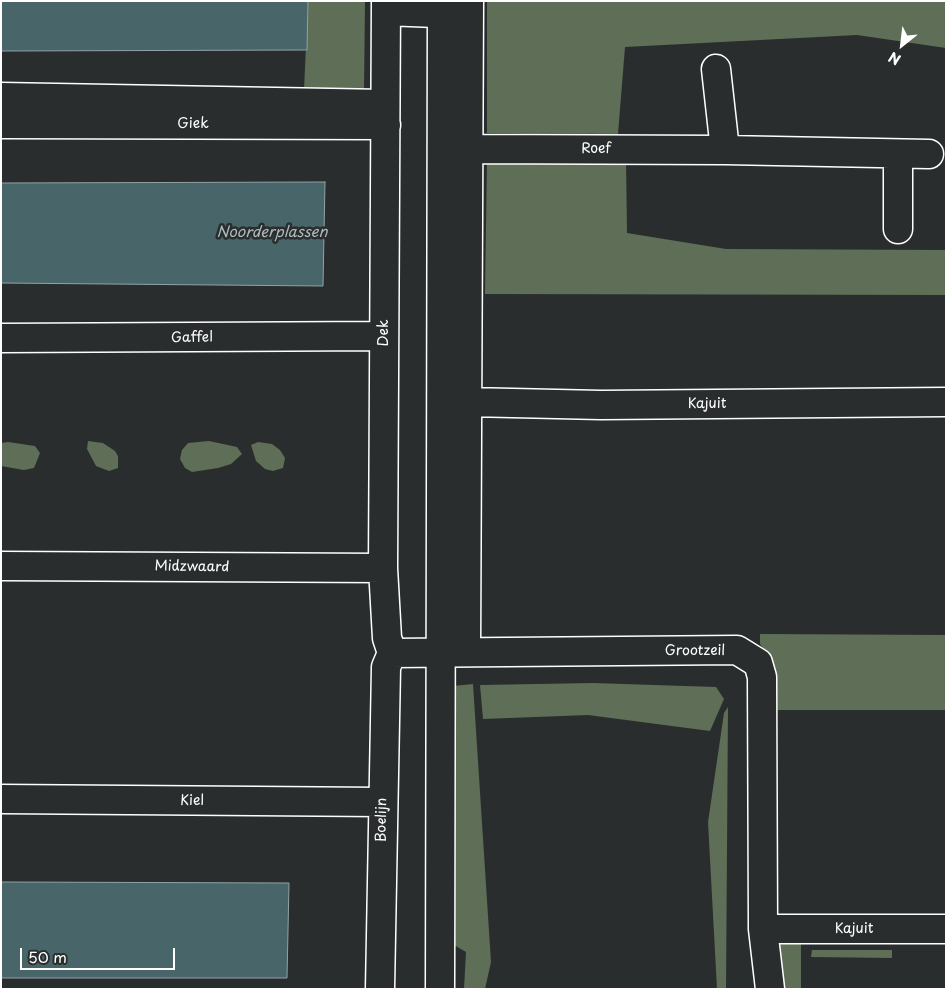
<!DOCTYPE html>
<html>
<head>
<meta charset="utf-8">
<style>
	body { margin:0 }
	#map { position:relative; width:947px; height:990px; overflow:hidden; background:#2a2d2e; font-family:"Playpen Sans",sans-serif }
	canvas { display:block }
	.frame { position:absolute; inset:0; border:2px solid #fff; pointer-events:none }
	.north { position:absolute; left:877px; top:20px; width:50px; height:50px; -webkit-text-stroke:4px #2a2d2e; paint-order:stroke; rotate:209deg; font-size:14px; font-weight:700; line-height:20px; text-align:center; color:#fff }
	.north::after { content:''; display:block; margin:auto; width:18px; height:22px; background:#fff; clip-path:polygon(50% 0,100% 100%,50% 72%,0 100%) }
	.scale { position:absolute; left:20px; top:948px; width:155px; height:22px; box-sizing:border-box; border:2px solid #fff; border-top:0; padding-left:6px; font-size:15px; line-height:18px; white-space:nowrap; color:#fff; -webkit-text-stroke:4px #2a2d2e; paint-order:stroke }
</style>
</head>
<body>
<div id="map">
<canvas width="947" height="990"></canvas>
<div class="frame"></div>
<div class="north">N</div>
<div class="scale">50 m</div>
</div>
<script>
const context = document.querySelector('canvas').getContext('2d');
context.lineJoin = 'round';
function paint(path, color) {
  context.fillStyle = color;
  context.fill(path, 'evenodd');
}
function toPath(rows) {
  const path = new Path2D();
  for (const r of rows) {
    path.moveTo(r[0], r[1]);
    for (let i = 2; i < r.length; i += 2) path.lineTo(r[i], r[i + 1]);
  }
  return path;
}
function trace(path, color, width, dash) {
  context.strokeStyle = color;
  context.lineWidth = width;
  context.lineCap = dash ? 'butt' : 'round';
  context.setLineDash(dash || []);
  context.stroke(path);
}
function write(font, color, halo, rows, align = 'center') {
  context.font = font + ' "Playpen Sans",sans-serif';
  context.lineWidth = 5;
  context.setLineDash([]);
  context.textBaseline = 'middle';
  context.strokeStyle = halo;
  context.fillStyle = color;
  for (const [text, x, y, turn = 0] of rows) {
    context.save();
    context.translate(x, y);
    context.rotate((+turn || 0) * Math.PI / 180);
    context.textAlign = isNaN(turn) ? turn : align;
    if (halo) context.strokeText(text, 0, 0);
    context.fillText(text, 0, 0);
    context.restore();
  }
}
const green = toPath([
	[308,1,365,1,364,91,304,90],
	[487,1,946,1,946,48,857,35,625,47,618,134,487,133],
	[487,159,626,159,627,233,726,249,946,250,946,295,485,294],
	[88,441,103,443,115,451,118,456,118,468,109,471,96,466,87,449],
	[209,441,237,447,242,454,231,464,218,468,192,472,185,468,180,459,182,450,188,443],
	[8,442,35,446,40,453,34,468,24,470,1,466,1,443],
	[258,442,272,444,280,450,285,458,283,468,273,471,265,469,256,461,251,445],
	[760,634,946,635,946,710,774,710,774,665,760,644],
	[593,683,716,687,724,699,710,731,588,715,483,719,480,685],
	[473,684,491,962,485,989,464,989,466,952,454,945,453,686],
	[728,707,726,989,717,989,708,822,724,713],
	[801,940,801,989,781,989,778,941],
	[812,950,892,950,892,958,811,957]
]);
const water = toPath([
	[1,1,308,1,307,50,1,51,1,1],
	[325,182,323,286,1,283,1,183,325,182],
	[1,882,289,883,287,978,1,978,1,882]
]);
const minor = toPath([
	[386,1,383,568,387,638,392,653],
	[386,11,460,14],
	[1,97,385,104],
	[1,124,386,125],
	[467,149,725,150,716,69],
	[725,150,929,154],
	[898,229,898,154],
	[1,338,383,336],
	[468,402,601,405,946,402],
	[1,566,383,568],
	[466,652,469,1],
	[392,653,737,650,758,663,762,677,763,929,770,989],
	[1,799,382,802],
	[763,929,946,929],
	[380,989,386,667,392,653],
	[440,989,442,1]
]);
const streetNames = [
	["Giek",193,124],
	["Roef",596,149],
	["Dek",384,333,-90],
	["Gaffel",192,338,-1],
	["Kajuit",707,404],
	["Midzwaard",192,567,1],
	["Grootzeil",695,651],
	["Kiel",192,801],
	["Boelijn",382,820,-89],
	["Kajuit",854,929]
];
const waterNames = [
	["Noorderplassen",272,233]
];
paint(green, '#5e6e57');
paint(water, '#48666a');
trace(water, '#91a3a6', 1);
trace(minor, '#fff', 31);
trace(minor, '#2a2d2e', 28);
write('14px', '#fff', '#2a2d2e', streetNames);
write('italic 15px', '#adbabc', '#2a2d2e', waterNames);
</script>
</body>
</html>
